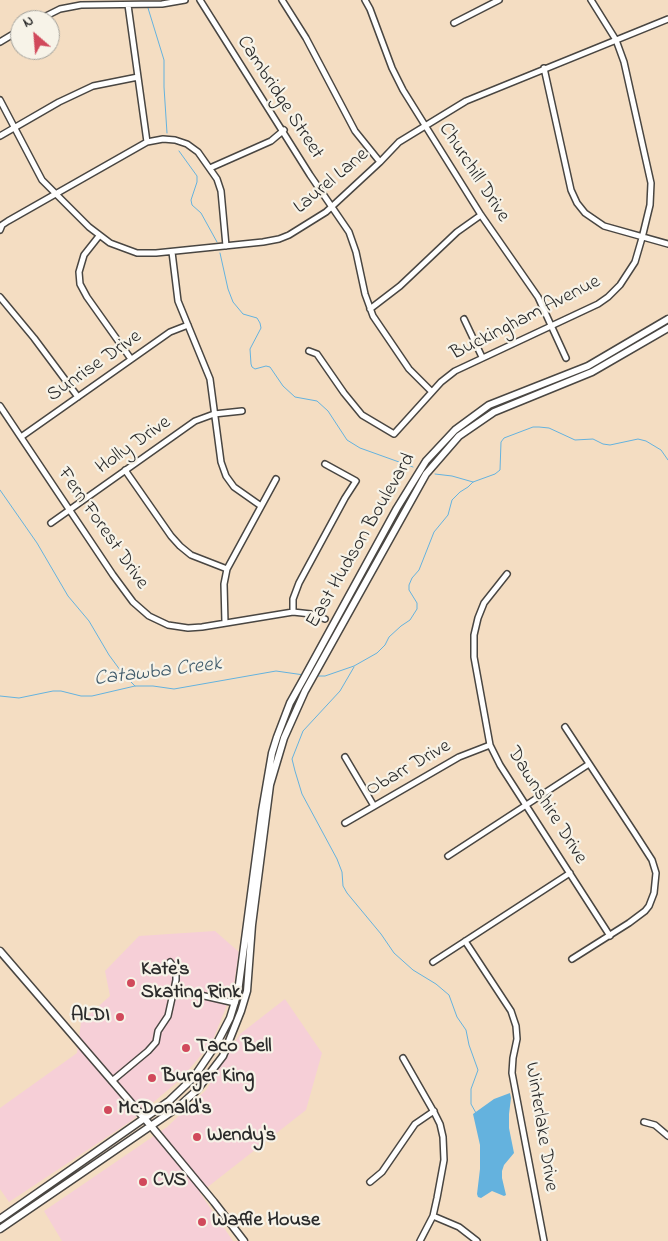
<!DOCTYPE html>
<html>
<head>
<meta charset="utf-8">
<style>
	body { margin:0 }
	#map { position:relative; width:668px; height:1241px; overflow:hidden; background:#f4ddc2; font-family:"Indie Flower",sans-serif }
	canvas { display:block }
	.north { position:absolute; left:10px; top:10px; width:50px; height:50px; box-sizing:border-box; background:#f7f3e8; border:1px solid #a5a39c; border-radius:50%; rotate:333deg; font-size:14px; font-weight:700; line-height:20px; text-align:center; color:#2b2b2b }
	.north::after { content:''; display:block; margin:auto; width:18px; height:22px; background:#d1495b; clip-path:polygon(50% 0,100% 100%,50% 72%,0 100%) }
</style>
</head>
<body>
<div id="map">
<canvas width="668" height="1241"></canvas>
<div class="north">N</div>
</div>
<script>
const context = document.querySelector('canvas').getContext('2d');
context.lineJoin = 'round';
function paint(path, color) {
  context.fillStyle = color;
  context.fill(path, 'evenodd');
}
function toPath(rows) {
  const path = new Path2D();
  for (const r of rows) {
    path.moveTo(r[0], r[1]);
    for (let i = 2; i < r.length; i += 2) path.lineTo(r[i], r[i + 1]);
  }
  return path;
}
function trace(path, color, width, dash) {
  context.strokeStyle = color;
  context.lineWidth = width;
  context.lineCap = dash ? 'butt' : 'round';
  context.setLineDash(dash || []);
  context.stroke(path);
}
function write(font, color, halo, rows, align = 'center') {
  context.font = font + ' "Indie Flower",sans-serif';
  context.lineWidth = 4.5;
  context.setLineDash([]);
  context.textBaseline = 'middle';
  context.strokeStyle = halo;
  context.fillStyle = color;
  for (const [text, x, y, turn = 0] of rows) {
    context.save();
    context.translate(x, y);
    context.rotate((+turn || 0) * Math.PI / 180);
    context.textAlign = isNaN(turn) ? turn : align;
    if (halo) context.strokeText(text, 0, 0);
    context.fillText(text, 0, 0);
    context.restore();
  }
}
const built = toPath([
	[215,931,239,952,233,990,212,1042,181,1079,131,1121,9,1202,0,1189,0,1108,77,1053,81,1022,110,996,105,971,139,936],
	[285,999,322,1053,306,1110,200,1193,233,1241,62,1241,44,1211,167,1127,206,1090,240,1034]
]);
const water = toPath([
	[510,1093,511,1098,509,1114,509,1128,514,1153,504,1165,502,1171,502,1178,506,1195,504,1196,492,1191,481,1198,478,1197,477,1194,480,1169,480,1145,473,1114,494,1099]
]);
const stream = toPath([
	[148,8,164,60,164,87,167,133],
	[179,151,197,176,197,182,191,200,192,205,201,213,217,242],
	[220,253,228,289,233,302,243,314,257,318,260,323,261,328,250,349,251,364,252,367,255,369,266,366,270,367,283,386,295,397,317,401,328,411,347,440,360,448,413,467],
	[435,474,452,476,473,482],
	[0,490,37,543,68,596,89,621,109,655,123,674,135,686],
	[354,667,340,691,303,731,292,759,295,771,302,794,337,859,342,872,343,886,347,893,381,934,394,953,413,970,436,984,449,995,457,1017,466,1030,469,1045,478,1070,471,1089,471,1104,476,1113],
	[315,676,325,676,354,666,377,653,385,645,389,637,401,626,410,620,417,609,417,603,409,590,409,585,412,578,419,570,434,532,448,515,452,500,460,492,468,487,473,482,495,474,500,470,501,442,504,438,533,427,539,427,549,428,575,440,593,439,603,444,610,445,638,439,646,441,661,450,668,460],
	[0,696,19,698,53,691,61,691,81,696,92,696,135,686,153,686,174,689,276,671,304,675]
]);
const minor = toPath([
	[200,0,310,175,349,232,356,252,365,294,373,316,409,369,432,392],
	[282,0,306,38,355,131,380,162],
	[365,0,370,9,392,68,403,90,481,215,538,297,566,358],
	[128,5,147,142],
	[38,20,60,9,81,5,162,4,185,0],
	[454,23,499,0],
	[0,42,20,30],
	[544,68,571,190,577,203,585,213,604,226,668,244],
	[0,100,42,180,89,227,110,243,137,253,156,253,263,242,279,239,289,235,326,212,380,162,399,142,466,101,668,19],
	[0,136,59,102,93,86,138,77],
	[210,168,271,141,284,130],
	[0,230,2,225,8,221,147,142,163,139,175,140,187,144,198,152,217,179,221,191,226,246],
	[99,236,84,255,79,272,80,284,87,297,131,359],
	[172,252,178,301,210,379,221,462,226,476,234,487,261,506],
	[0,297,34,338,78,397],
	[370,309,400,286,457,232,481,215],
	[464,319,482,357],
	[309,351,317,354,344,393,362,415,394,434,441,382,455,371,598,304,608,297,620,285,635,262,642,238,650,205,651,183,624,62,616,40,591,0],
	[0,406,113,575,133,602,149,616,168,625,188,628,202,627,293,612,311,614,325,619],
	[21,437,170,332,188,325],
	[125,470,171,536,180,546,191,555,227,569],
	[51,523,195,421,214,414,242,411],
	[507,574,484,603,478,618,474,635,474,657,490,745,500,765,610,936],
	[293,612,293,599,299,583,345,498,356,481,325,464],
	[225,623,224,584,227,569,276,479],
	[565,727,634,832,652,860,656,873,654,893,649,906,645,911,629,923,572,959],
	[345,757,374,806],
	[345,823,459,757,490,745],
	[448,856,589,764],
	[465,941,511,1011,516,1026,517,1039,513,1058,512,1073,544,1241],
	[433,962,570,873],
	[174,989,235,1003],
	[403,1058,435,1114,440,1124,443,1137,444,1160,437,1198,433,1216,420,1241],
	[112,1081,148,1051,156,1042,158,1031,168,1016,176,980,176,971,170,962],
	[644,1122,655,1125,668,1136],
	[370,1182,382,1172,415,1124,434,1111],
	[433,1216,459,1227,477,1241]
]);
const major = toPath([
	[0,951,151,1126,214,1202,244,1241],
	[0,1219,169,1101,194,1077,217,1043,230,1018,238,992,262,811,272,753,277,737,290,703,304,678,397,508,426,461,455,430,489,405,588,366,668,319],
	[0,1229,177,1108,197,1090,223,1056,241,1011,247,991,252,925,270,785,284,738,305,691,426,474,459,436,494,412,592,372,668,328]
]);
const markers = [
	[131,983,5,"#d1495b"],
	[120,1017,5,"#d1495b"],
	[186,1048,5,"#d1495b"],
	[152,1078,5,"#d1495b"],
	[108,1110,5,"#d1495b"],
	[197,1137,5,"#d1495b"],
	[143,1182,5,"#d1495b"],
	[202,1222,5,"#d1495b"]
];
const streetNames = [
	["Cambridge Street",279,98,57],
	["Churchill Drive",473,173,57],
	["Laurel Lane",332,182,-40],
	["Buckingham Avenue",526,319,-27],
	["Sunrise Drive",95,367,-35],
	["Holly Drive",134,446,-35],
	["Fern Forest Drive",102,529,55],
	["East Hudson Boulevard",362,541,-60],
	["Obarr Drive",409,769,-30],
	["Dawnshire Drive",546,806,58],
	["Winterlake Drive",540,1127,81]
];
const poiNames = [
	["Kate's",141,971],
	["Skating Rink",141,994],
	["ALDI",110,1017,"right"],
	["Taco Bell",196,1048],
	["Burger King",162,1078],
	["McDonald's",118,1110],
	["Wendy's",207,1137],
	["CVS",153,1182],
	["Waffle House",212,1222]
];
const waterNames = [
	["Catawba Creek",158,673,-7]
];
paint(built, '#f6cfd7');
paint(water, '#64b2de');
trace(stream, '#64b2de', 1);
trace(minor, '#494642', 8);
trace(major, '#494642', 9);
trace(minor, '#fff', 5);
trace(major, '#fff', 6);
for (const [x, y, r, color] of markers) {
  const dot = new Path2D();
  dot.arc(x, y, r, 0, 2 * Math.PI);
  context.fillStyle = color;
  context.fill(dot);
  trace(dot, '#f7f3e8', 2);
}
write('20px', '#2b2b2b', '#f7f3e8', streetNames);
write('bold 20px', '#2b2b2b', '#f7f3e8', poiNames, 'left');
write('italic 21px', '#3f5a6a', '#f7f3e8', waterNames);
</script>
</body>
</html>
